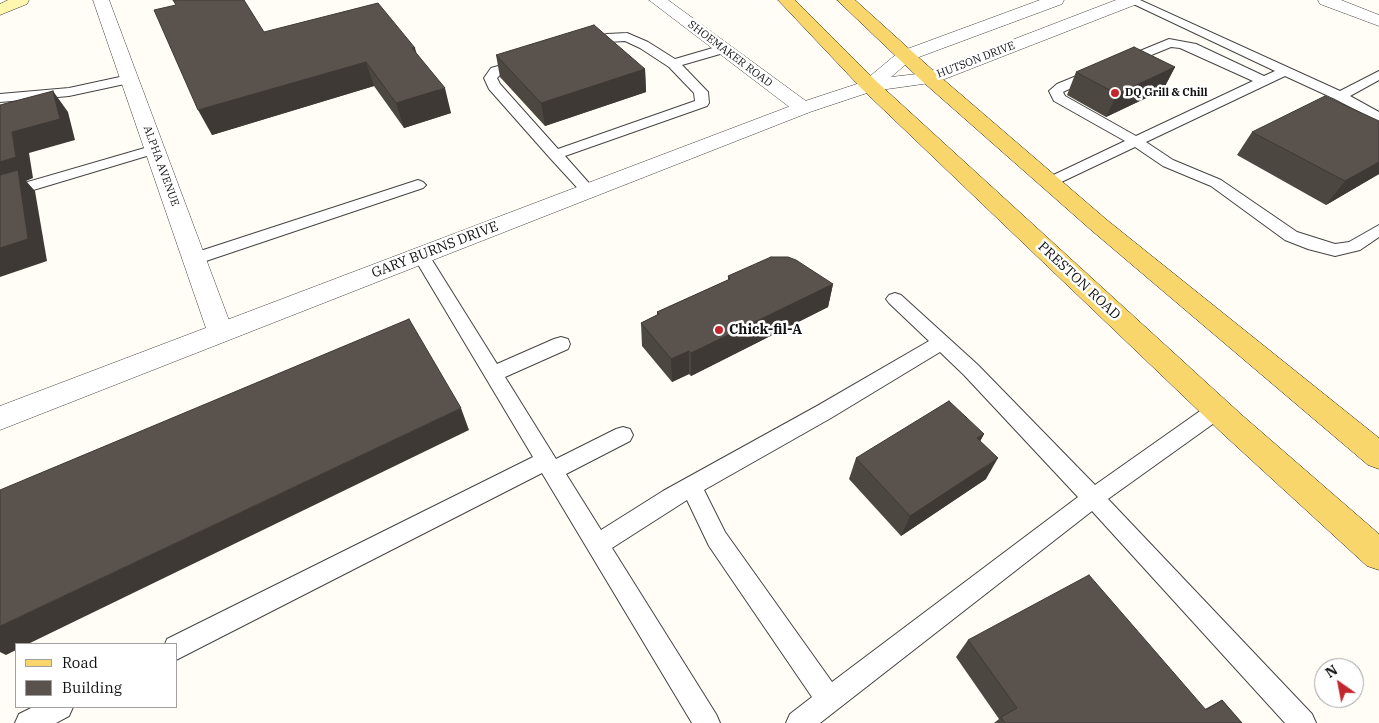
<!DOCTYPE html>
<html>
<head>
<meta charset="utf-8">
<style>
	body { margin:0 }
	#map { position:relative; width:1379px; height:723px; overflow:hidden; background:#fffdf5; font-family:"IBM Plex Serif",serif }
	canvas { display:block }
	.legend { position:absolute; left:15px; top:643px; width:162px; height:65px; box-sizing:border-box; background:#fff; border:1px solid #a0a0a0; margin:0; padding:6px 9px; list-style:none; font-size:15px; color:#111 }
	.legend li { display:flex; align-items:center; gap:10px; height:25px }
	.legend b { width:25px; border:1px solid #a0a0a0 }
	.north { position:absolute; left:1314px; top:658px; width:50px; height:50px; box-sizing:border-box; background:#fff; border:1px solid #a0a0a0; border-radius:50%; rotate:327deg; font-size:14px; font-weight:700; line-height:20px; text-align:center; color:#111 }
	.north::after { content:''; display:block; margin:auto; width:18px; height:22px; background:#c4262e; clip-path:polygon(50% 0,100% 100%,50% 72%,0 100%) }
</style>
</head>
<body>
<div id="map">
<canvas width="1379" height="723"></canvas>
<ul class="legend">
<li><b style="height:6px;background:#f9d66b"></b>Road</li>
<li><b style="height:14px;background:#5a524d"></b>Building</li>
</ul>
<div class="north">N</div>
</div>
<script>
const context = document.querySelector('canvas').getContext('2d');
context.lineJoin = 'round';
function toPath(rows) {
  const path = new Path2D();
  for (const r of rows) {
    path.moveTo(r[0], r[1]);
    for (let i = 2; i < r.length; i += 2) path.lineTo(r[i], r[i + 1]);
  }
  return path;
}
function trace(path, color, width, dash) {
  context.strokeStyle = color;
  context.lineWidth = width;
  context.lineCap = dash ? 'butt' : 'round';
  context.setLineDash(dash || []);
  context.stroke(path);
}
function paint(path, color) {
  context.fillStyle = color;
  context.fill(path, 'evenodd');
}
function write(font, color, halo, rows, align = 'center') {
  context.font = font + ' "IBM Plex Serif",serif';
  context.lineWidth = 5;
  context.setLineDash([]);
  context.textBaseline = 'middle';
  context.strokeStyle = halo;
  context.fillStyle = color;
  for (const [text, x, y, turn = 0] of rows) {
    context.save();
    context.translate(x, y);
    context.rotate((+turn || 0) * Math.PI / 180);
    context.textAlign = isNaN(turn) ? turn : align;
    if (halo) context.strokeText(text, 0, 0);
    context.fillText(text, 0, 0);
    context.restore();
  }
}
const service = toPath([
	[1125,0,1140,0,1340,91,1379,71,1379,80,1350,96,1379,112,1379,122,1335,99,1285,76,1146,142,1173,160,1221,180,1297,232,1335,244,1349,242,1379,225,1379,237,1360,250,1335,256,1308,249,1285,240,1211,186,1163,166,1135,147,1055,185,1045,185,1042,182,1045,179,1125,141,1054,101,1049,91,1057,84,1091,70,1101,70,1102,73,1101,76,1067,90,1063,92,1065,96,1136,136,1253,81,1180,48,1171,47,1122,67,1116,63,1118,60,1169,39,1196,44,1264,76,1275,71,1125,0],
	[627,33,648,42,675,59,723,45,729,49,727,52,682,65,708,92,709,103,707,106,565,156,596,191,593,194,588,196,583,194,550,158,489,89,484,78,491,68,523,59,527,60,529,63,527,66,501,74,497,78,500,84,558,149,695,101,694,93,669,67,640,48,625,41,607,42,585,48,579,44,581,41,607,34,627,33],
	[129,75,135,79,134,82,69,96,0,102,0,94,69,88,129,75],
	[155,145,160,146,162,149,160,152,0,200,0,190,155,145],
	[418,180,423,182,426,185,423,188,200,263,194,265,188,263,186,259,188,255,418,180],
	[421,250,427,252,497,364,554,339,561,337,568,339,570,344,568,349,505,377,556,459,616,429,623,427,630,429,633,435,630,441,566,474,601,530,663,491,817,406,929,341,889,303,886,299,889,295,895,293,901,295,978,365,1095,485,1210,404,1217,402,1224,404,1227,410,1224,416,1108,499,1312,714,1316,723,1285,723,1092,511,820,723,786,723,790,714,812,697,709,546,687,500,612,548,716,714,720,723,692,723,542,473,176,660,176,644,165,644,167,639,533,457,413,256,415,252,421,250],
	[940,352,964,375,1078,497,832,682,725,532,704,490,831,418,940,352],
	[33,707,73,707,69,716,56,723,15,723,19,714,33,707]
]);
const minor = toPath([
	[93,0,109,0,233,331,229,338,220,341,211,338,207,331,93,0],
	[649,0,668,0,810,104,813,108,810,112,803,114,796,112,649,0],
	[1318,0,1341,0,1379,15,1379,26,1320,4,1318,0]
]);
const tertiary = toPath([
	[1040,0,1064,0,1062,4,911,60,891,77,926,73,1116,0,1139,0,1137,4,937,82,873,91,810,112,0,430,0,406,796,104,863,82,899,52,1040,0]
]);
const secondary = toPath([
	[8,0,29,0,27,4,0,15,0,4,8,0]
]);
const primary = toPath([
	[778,0,795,0,877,82,1243,416,1379,534,1379,570,1367,566,1223,434,863,90,778,0],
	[837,0,855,0,937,74,1107,220,1379,438,1379,469,1368,465,1091,230,923,82,837,0]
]);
const wall = toPath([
	[176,5,264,32,418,55,451,113,404,128,374,86,212,135],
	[496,55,645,69,646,92,545,126,500,77],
	[1175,67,1163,90,1106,117,1067,95,1076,72],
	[1379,121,1379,174,1326,205,1237,155,1252,132],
	[728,276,833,284,828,307,691,376,689,374,672,382,642,346,641,323,657,315,657,312,728,280],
	[984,434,980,441,986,479,901,536,849,479,856,458],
	[968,640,1205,709,1222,700,1242,723,994,723,999,719,956,657]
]);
const shadedWall = toPath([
	[412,48,415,48,422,72],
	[366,62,374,86,212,135,198,110],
	[1175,67,1163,90,1106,117,1117,94],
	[645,69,646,92,545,126,541,103],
	[445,88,451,113,404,128,396,103],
	[53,91,68,112,75,140,29,153,33,178,26,181,35,191,47,261,0,277,0,162,12,132],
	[1379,162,1379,174,1326,205,1345,181],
	[833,284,828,307,691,376,691,353],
	[689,351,689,374,672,382,671,359],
	[461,408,469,430,28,644,16,644,16,650,6,655,0,652,0,626],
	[984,434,973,455,977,438],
	[998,458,986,479,901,536,910,516]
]);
const building = toPath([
	[173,0,244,0,264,32,378,3,415,48,412,48,445,88,396,103,366,62,198,110,154,10,176,5,173,0],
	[594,25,645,69,541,103,496,55,594,25],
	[1134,47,1175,67,1117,94,1076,72,1134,47],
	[53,91,60,119,12,132,16,157,0,162,0,105,53,91],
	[1325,96,1379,121,1379,162,1345,181,1252,132,1325,96],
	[18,170,28,239,0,248,0,175,18,170],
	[771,257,788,257,796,260,833,284,691,353,689,351,671,359,641,323,659,314,657,312,730,279,728,276,771,257],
	[409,319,461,408,0,626,0,490,409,319],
	[949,401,984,434,977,438,998,458,910,516,856,458,949,401],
	[1089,575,1206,710,1222,700,1242,723,1005,723,1001,717,1017,708,968,640,1089,575]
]);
const markers = [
	[1115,93,5,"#c4262e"],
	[719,330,5,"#c4262e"]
];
const farStreetnames = [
	["SHOEMAKER ROAD",730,54,37],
	["HUTSON DRIVE",976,60,-21],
	["ALPHA AVENUE",161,166,70]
];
const farPoinames = [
	["DQ Grill & Chill",1125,93]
];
const streetNames = [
	["GARY BURNS DRIVE",435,250,-21],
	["PRESTON ROAD",1079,281,43]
];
const poiNames = [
	["Chick-fil-A",729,330]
];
trace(service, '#444', 2);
trace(minor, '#444', 1);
trace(tertiary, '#444', 1);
trace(secondary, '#333', 1);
trace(primary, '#222', 1);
paint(service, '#fff');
paint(minor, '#fff');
paint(tertiary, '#fff');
paint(secondary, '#fff6b0');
paint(primary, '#f9d66b');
paint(wall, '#4d4742');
paint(shadedWall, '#3f3936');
paint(building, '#5a524d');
trace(building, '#3f3936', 1);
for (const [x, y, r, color] of markers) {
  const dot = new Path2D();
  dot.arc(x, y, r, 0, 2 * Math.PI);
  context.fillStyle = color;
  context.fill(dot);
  trace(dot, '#fff', 2);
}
write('11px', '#111', '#fff', farStreetnames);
write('bold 11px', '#111', '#fff', farPoinames, 'left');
write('14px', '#111', '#fff', streetNames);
write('bold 14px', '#111', '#fff', poiNames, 'left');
</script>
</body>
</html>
